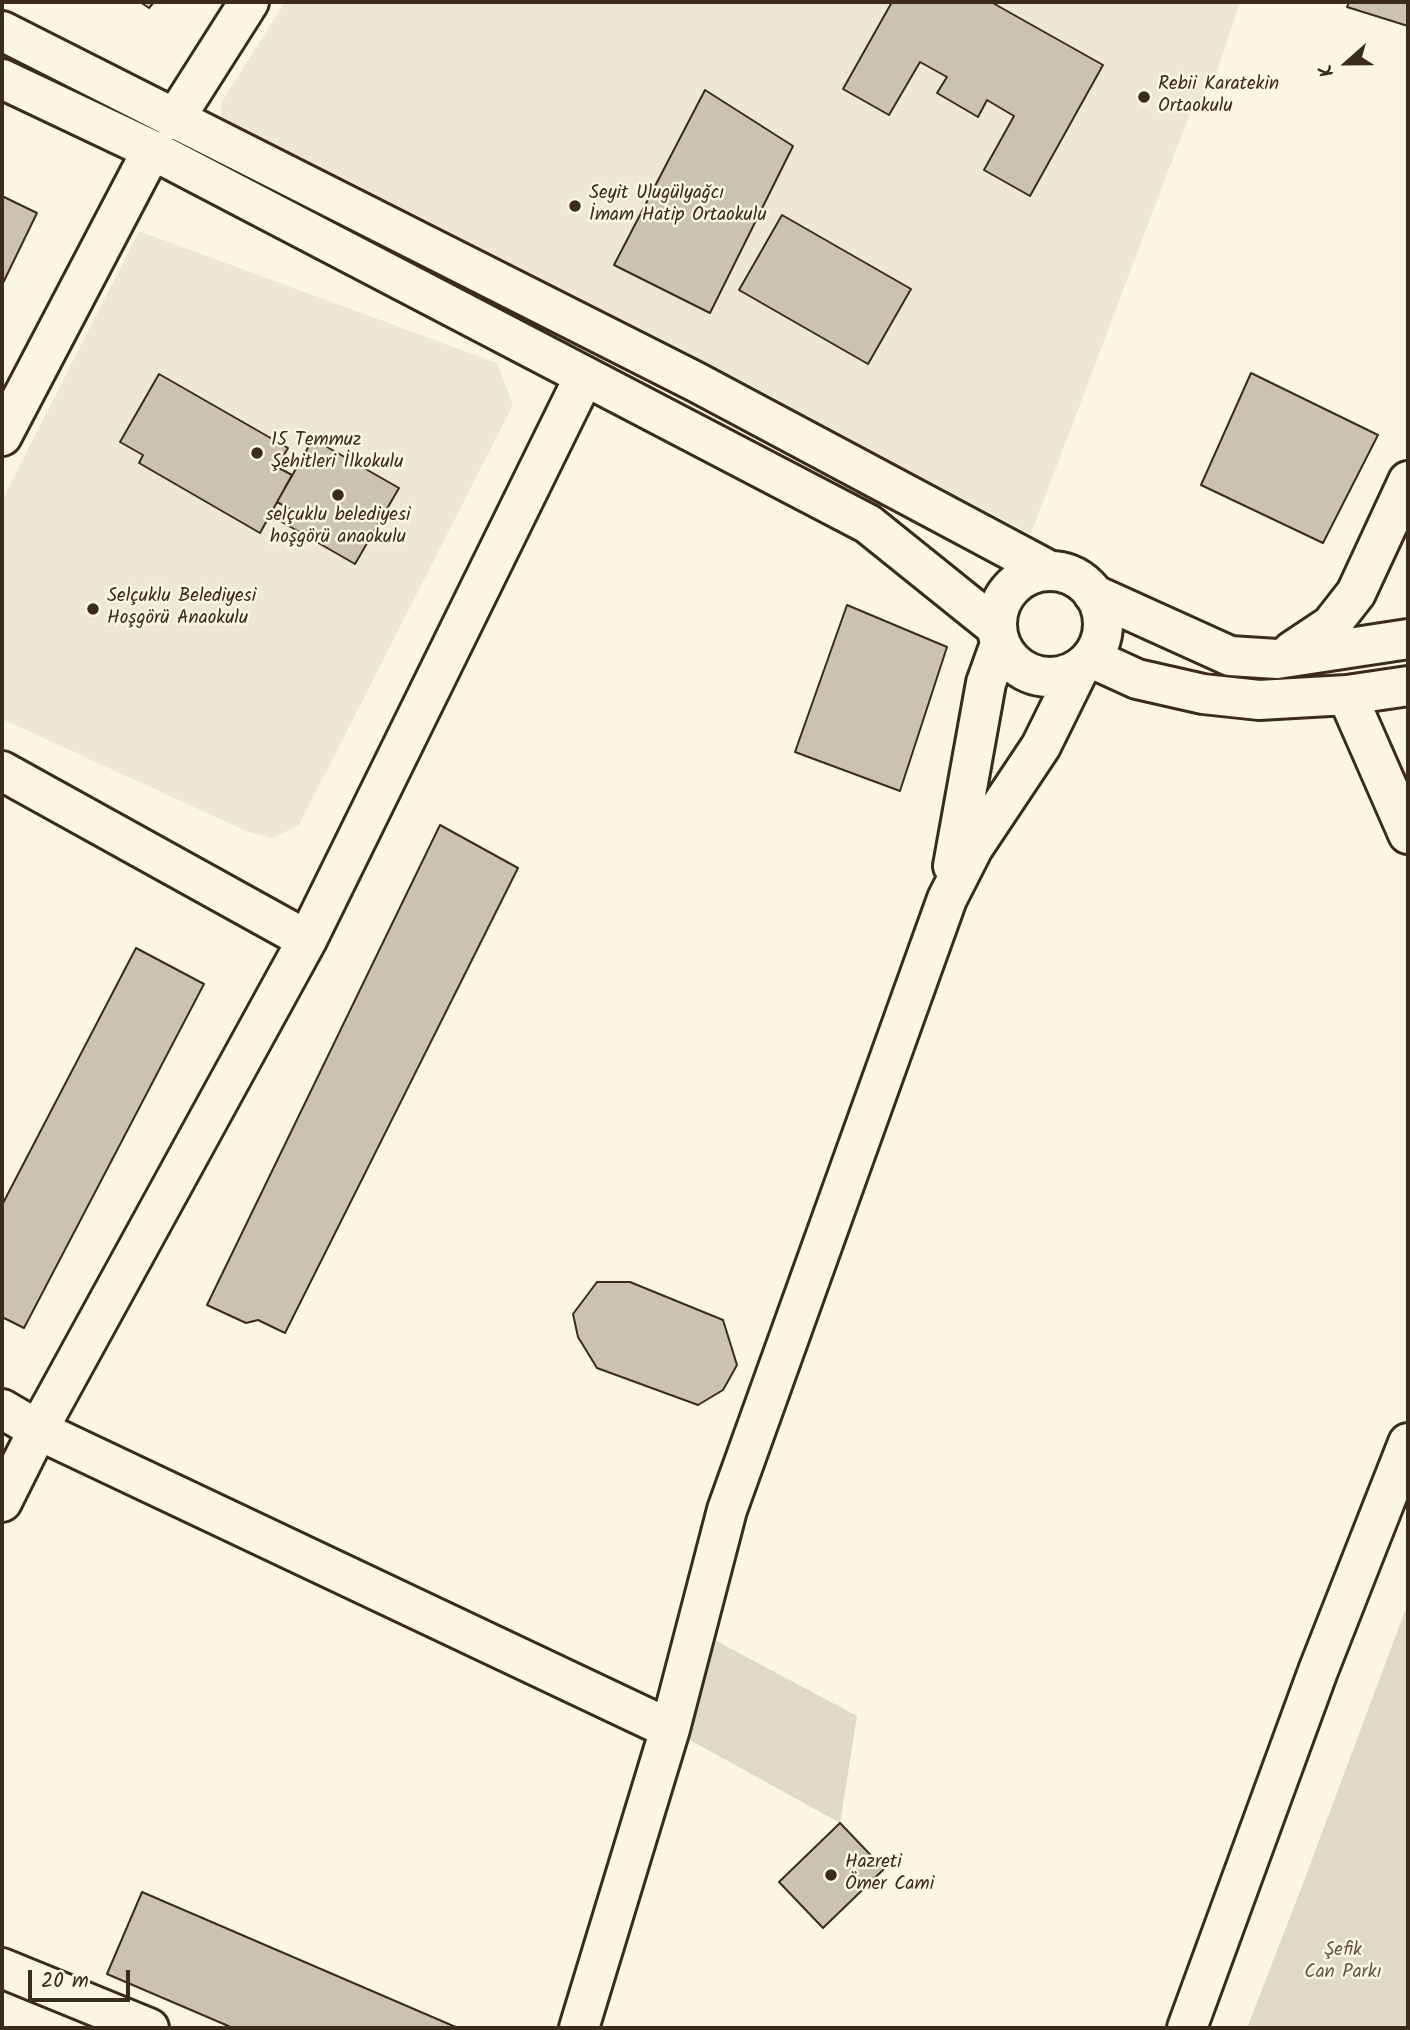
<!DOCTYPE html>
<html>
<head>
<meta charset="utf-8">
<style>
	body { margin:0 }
	#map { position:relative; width:1410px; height:2030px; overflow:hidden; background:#fcf5e5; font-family:Kalam,sans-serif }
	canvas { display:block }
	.frame { position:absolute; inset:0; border:4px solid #3b2a1e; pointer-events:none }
	.north { position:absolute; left:1312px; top:28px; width:70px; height:70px; -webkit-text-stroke:5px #fcf5e5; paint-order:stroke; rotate:249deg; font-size:19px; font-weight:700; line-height:28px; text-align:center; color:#3b2a1e }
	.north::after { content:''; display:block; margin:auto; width:24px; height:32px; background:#3b2a1e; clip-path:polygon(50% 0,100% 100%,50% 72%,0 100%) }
	.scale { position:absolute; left:28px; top:1970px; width:102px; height:32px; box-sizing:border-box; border:4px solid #3b2a1e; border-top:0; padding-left:9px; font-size:21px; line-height:24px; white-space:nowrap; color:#3b2a1e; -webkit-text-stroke:5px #fcf5e5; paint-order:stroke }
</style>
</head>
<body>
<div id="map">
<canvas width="1410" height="2030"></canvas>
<div class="frame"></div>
<div class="north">K</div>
<div class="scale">20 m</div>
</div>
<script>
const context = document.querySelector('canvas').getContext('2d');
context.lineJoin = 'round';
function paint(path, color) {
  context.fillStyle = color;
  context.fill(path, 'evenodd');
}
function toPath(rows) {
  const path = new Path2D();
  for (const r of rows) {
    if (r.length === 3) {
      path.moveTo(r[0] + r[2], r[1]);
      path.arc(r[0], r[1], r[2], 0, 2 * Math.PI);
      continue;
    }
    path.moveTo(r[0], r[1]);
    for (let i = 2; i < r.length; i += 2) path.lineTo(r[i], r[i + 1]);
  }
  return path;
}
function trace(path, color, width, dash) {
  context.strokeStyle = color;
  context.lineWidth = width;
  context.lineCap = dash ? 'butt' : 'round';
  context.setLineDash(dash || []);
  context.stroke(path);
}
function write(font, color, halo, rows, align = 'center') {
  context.font = font + ' Kalam,sans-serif';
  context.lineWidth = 5;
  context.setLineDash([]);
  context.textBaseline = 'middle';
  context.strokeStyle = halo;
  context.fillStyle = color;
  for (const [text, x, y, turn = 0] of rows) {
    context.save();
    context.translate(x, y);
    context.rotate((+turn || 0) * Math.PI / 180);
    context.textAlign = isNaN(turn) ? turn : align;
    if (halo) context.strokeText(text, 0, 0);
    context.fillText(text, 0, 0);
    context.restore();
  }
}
const built = toPath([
	[285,2,1240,2,1212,86,1192,108,1031,534,681,353,222,124,221,103],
	[139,231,497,363,513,405,299,825,273,838,248,832,2,719,2,500]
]);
const green = toPath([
	[1408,1603,1408,2028,1247,2028,1299,1894],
	[696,1630,857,1716,840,1823,670,1729]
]);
const building = toPath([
	[140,2,154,2,149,8,140,2],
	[892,2,991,2,1103,65,1030,196,984,170,1014,116,987,100,978,117,937,93,947,77,920,62,889,115,843,89,892,2],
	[1349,2,1408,2,1408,26,1347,7,1349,2],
	[705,90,793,146,710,313,614,265,705,90],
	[2,196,37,213,2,285,2,196],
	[782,215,911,289,868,364,739,290,782,215],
	[1251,373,1378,435,1323,543,1201,485,1251,373],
	[159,374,288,448,277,467,292,475,260,533,139,463,143,455,120,442,159,374],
	[313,439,399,488,355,564,282,522,290,509,277,502,313,439],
	[847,605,947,647,900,791,795,752,847,605],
	[440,825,518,868,285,1333,258,1320,246,1323,207,1305,440,825],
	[136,948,204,984,24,1328,2,1317,2,1205,136,948],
	[597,1282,630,1282,723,1320,737,1365,723,1390,698,1405,597,1368,578,1337,573,1314,597,1282],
	[840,1823,884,1869,823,1928,779,1882,840,1823],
	[142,1892,458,2028,233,2028,107,1974,142,1892]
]);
const minor = toPath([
	[2,31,696,382,1050,571],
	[2,79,152,150,868,524,996,627],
	[174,120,249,2],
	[2,436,152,150],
	[1050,624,53],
	[1093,594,1230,656,1277,659,1408,639],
	[1292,651,1331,625,1356,593,1408,481],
	[1091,658,1137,679,1203,694,1259,700,1347,695,1408,686],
	[1347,695,1408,834],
	[2,771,307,940],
	[953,866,986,683,1000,644],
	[2,1409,38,1430,670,1729],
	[2,1502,38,1430,307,940,584,377],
	[2,1968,149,2028],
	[579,2028,670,1729,727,1510,947,899,973,848,1041,746,1079,669],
	[1187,2028,1318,1671,1408,1443]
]);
const markers = [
	[1144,97,7,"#3b2a1e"],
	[575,206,7,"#3b2a1e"],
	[257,453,7,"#3b2a1e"],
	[338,495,7,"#3b2a1e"],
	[93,609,7,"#3b2a1e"],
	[831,1875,7,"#3b2a1e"]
];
const poiNames = [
	["Rebii Karatekin",1158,86],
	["Ortaokulu",1158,108],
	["Seyit Ulugülyağcı",589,195],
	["İmam Hatip Ortaokulu",589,217],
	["15 Temmuz",271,442],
	["Şehitleri İlkokulu",271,464],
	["selçuklu belediyesi",338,517,"center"],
	["hoşgörü anaokulu",338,539,"center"],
	["Selçuklu Belediyesi",107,598],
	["Hoşgörü Anaokulu",107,620],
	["Hazreti",845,1864],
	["Ömer Cami",845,1886]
];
const parkNames = [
	["Şefik",1343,1952],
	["Can Parkı",1343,1974]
];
paint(built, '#eee6d6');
paint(green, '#e0d8c8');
paint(building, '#ccc2b3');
trace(building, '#3b2a1e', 2);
trace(minor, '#3b2a1e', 44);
trace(minor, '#fcf5e5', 38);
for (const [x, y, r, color] of markers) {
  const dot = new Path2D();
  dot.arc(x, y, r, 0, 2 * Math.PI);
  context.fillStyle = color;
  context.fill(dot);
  trace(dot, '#fcf5e5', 2.5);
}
write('19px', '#3b2a1e', '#fcf5e5', poiNames, 'left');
write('19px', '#645648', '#fcf5e5', parkNames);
</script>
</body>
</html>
